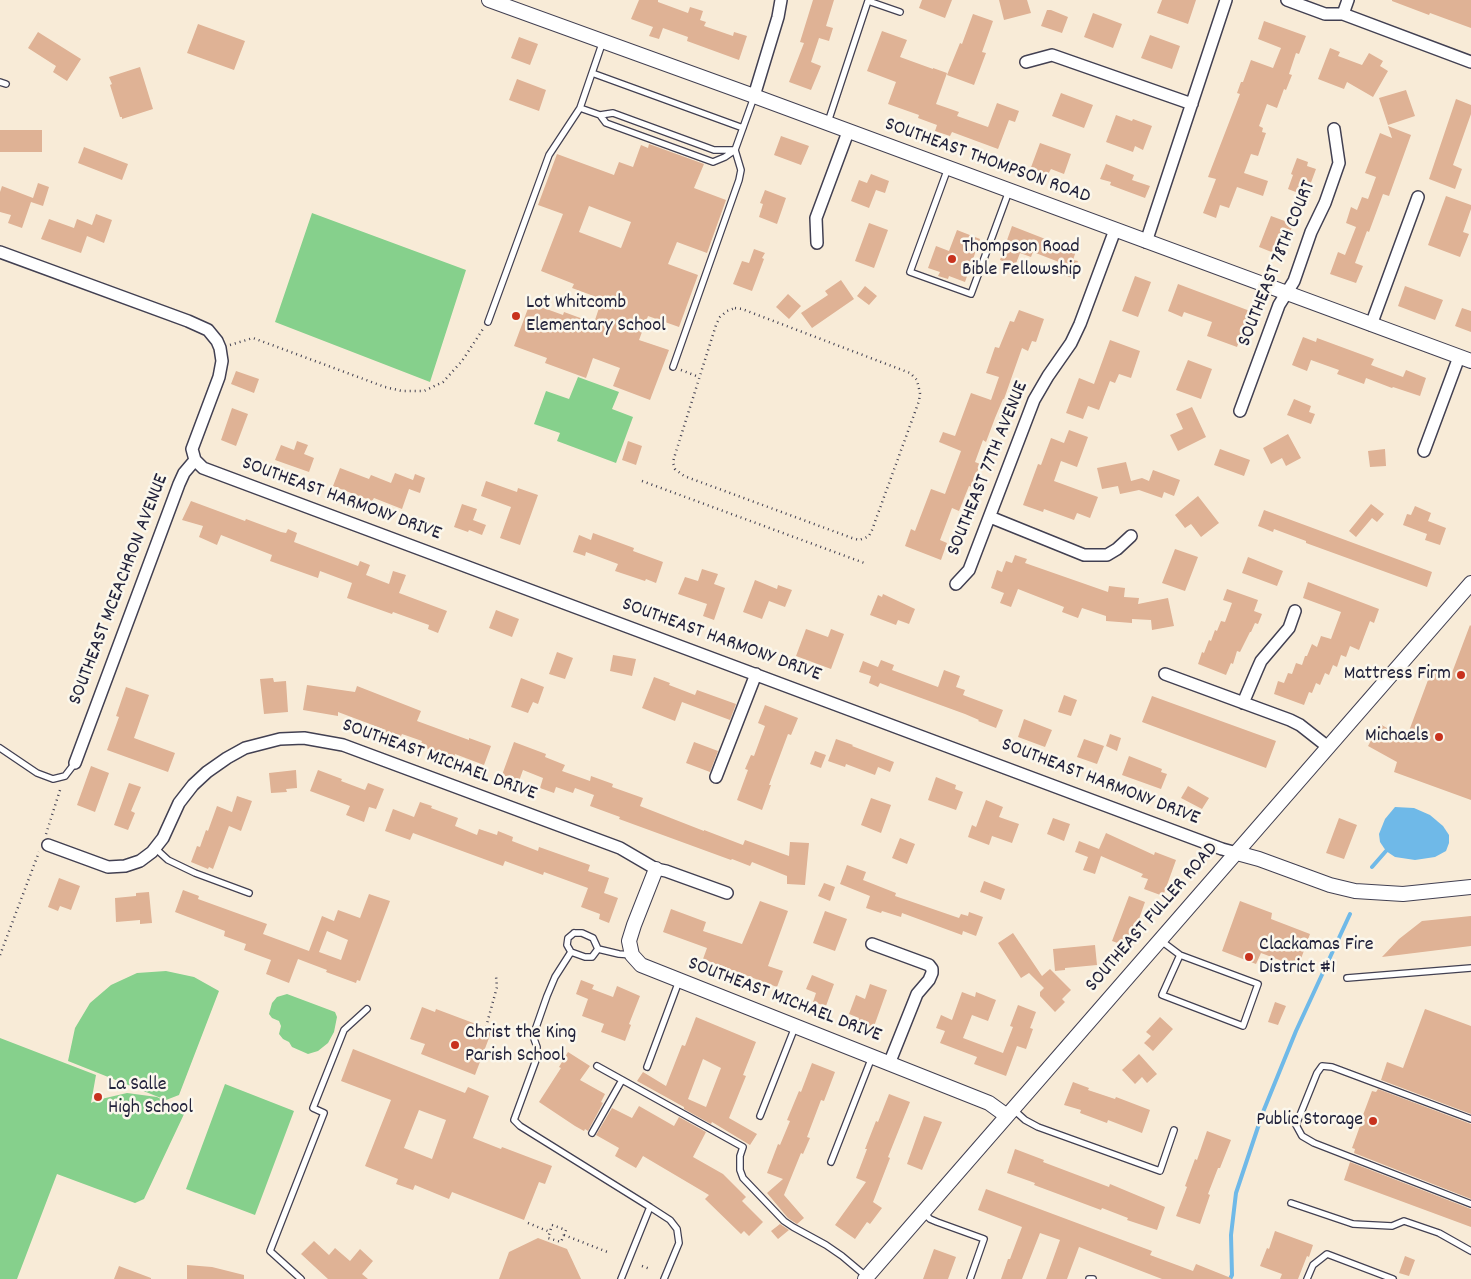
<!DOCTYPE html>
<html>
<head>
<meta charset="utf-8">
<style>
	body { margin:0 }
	canvas { display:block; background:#f8ebd7 }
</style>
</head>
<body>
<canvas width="1471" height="1279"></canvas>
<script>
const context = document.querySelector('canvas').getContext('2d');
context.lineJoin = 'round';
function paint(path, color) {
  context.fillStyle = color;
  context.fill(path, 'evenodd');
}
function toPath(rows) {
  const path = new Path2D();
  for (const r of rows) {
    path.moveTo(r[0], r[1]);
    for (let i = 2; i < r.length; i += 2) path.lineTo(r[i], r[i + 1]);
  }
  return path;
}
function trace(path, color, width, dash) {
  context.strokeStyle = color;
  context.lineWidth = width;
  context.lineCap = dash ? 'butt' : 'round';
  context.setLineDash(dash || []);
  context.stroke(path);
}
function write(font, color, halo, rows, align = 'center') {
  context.font = font + ' Dekko,sans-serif';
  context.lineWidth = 5;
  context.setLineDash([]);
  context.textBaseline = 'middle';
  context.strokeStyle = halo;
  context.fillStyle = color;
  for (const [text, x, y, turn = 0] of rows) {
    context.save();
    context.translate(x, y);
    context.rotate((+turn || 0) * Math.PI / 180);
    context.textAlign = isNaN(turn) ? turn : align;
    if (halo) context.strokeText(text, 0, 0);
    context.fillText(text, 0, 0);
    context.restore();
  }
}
const green = toPath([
	[312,213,466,270,430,382,275,322],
	[578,377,619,392,612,409,633,417,616,463,557,441,560,433,534,424,546,391,569,399],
	[166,971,194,977,219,991,179,1095,166,1100,68,1061,75,1028,90,1003,111,985,137,973],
	[287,994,335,1012,337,1017,334,1032,328,1043,318,1051,308,1054,292,1047,289,1042,283,1039,279,1034,281,1026,279,1021,272,1018,269,1014,272,1003,277,997],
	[0,1038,96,1075,91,1103,97,1100,127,1093,157,1097,185,1112,144,1199,135,1203,57,1174,17,1279,0,1279],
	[225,1084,294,1111,255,1215,186,1189]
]);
const water = toPath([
	[1395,807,1414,808,1430,815,1443,826,1449,835,1449,843,1446,851,1435,857,1415,860,1395,857,1386,851,1380,842,1379,834,1385,819]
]);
const stream = toPath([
	[1372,867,1386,851],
	[1230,1279,1232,1275,1231,1235,1236,1193,1263,1112,1296,1031,1350,914]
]);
const building = toPath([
	[639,0,658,0,658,2,688,13,690,7,703,11,700,20,706,22,704,26,733,36,734,32,747,36,739,60,687,41,688,37,663,28,659,39,649,36,653,27,631,19],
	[813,0,834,0,826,26,833,28,829,41,819,38,811,62,821,66,811,90,789,82,804,43,800,42],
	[922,0,952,0,945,18,919,8],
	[999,0,1027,0,1031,13,1004,20],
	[1162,0,1196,0,1188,24,1157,13],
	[1392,0,1471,0,1471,28,1430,13,1429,15,1392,1],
	[1047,10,1051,10,1068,17,1062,33,1041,26],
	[1093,13,1122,24,1113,48,1084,37],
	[973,14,993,21,982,52,986,53,974,85,947,75,960,43,962,44],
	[1264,21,1306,36,1299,54,1296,53,1289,74,1292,75,1286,90,1284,89,1277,108,1267,104,1259,126,1263,128,1262,132,1266,133,1258,156,1251,154,1244,173,1268,181,1263,196,1237,187,1229,208,1220,205,1216,218,1203,213,1216,179,1208,177,1240,94,1237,93,1241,82,1243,82,1251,60,1273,68,1281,48,1258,39],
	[198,24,245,41,234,70,187,53],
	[882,31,907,40,900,57,933,69,933,68,947,73,936,104,959,112,957,116,988,127,997,103,1019,111,1015,122,1009,120,998,149,952,132,950,136,935,131,937,125,918,118,919,115,888,104,896,82,867,71],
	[38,32,81,59,67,81,53,72,56,66,28,48],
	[1150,35,1180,46,1172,69,1141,58],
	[519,37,538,44,530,65,511,58],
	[1330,48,1340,52,1338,56,1362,65,1369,53,1383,61,1380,66,1388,71,1373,97,1347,82,1344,89,1318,79],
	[140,67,153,109,122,119,122,117,120,117,110,85,112,84,109,77],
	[517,79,546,90,539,111,509,100],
	[1406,90,1415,116,1388,125,1379,98],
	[1061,93,1093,105,1084,128,1052,116],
	[1456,99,1471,105,1471,114,1453,165,1462,169,1455,189,1429,179],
	[1116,115,1132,121,1133,119,1152,126,1143,150,1135,146,1133,152,1106,142],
	[1388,126,1411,135,1389,196,1383,194,1369,232,1367,231,1355,263,1363,266,1356,283,1330,274,1338,252,1345,255,1356,227,1346,223,1351,207,1357,210,1362,197,1368,199,1376,177,1365,173,1380,133,1392,138],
	[0,130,42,130,42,152,0,152],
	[781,136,809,146,801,165,774,155],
	[1040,143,1071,154,1064,174,1051,169,1047,176,1030,170],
	[649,144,704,164,694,188,726,200,707,253,677,242,668,264,698,275,679,327,648,316,639,340,669,350,650,400,613,386,620,368,593,358,586,378,545,363,547,358,514,346,530,303,563,315,564,312,594,323,602,299,572,288,574,284,541,271,563,214,538,205,557,154,614,175,619,162,633,167,641,145,648,148],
	[589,206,631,222,621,248,579,232],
	[84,147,128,164,122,180,78,163],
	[1297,158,1308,162,1307,166,1316,169,1306,196,1288,189,1293,175,1291,174],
	[1106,164,1134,175,1132,180,1150,186,1145,198,1110,185,1111,182,1100,179],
	[871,174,889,181,885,193,876,190,869,208,851,201,859,180,867,183],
	[38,183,49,187,43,206,31,202,22,228,8,223,11,215,0,212,0,192,2,186,33,198],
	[765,190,786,198,777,224,759,217,763,204,760,203],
	[1446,196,1471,205,1471,209,1463,232,1469,234,1460,257,1428,245],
	[96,214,112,220,104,243,87,236,81,253,41,239,49,219,74,228,77,219,92,225],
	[1271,216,1293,224,1286,244,1278,241,1274,253,1259,247],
	[869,223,888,230,874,268,855,261],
	[1012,226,1076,251,1073,260,1078,261,1072,278,1056,272,1059,262,1033,252,1031,257,1020,253,1015,266,1000,260],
	[957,230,980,239,965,282,949,276,948,279,938,276,940,272,928,268,936,246,949,251],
	[754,249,765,253,762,258,764,259,752,291,733,284,742,261,749,263],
	[1135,276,1151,282,1138,317,1122,311],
	[841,280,854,299,812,328,801,313,828,295,825,291],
	[1178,284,1250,311,1237,347,1207,336,1212,322,1184,312,1182,317,1168,311],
	[865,286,877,296,869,305,857,296],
	[1405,286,1443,300,1435,320,1398,306],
	[788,294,801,306,789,319,776,307],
	[1462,308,1471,311,1471,332,1455,326],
	[1019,310,1044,319,1036,342,1032,341,1028,351,1022,348,1004,399,1003,399,995,418,986,442,983,440,975,462,980,464,972,487,969,486,959,511,952,508,940,540,947,543,941,560,905,546,911,529,915,531,931,489,945,494,961,451,939,442,943,432,955,436,971,393,991,400,999,377,986,373,995,347,999,348,1010,321,1014,322],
	[1303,337,1316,342,1317,338,1374,359,1371,365,1403,377,1406,370,1426,378,1420,396,1393,387,1392,388,1366,378,1364,384,1337,374,1339,370,1311,360,1307,371,1292,365],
	[1110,340,1140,351,1131,378,1119,374,1115,383,1110,381,1099,410,1088,406,1083,419,1066,413,1079,378,1094,384],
	[1188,360,1212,369,1201,399,1176,390],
	[236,371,259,379,254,393,231,384],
	[1294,399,1311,406,1309,412,1315,414,1311,424,1287,415],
	[1192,407,1206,437,1178,451,1170,435,1183,429,1176,414],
	[232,408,248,414,236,446,221,440],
	[1069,430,1088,437,1077,467,1061,461,1054,481,1098,497,1090,518,1077,513,1074,520,1044,509,1043,512,1023,505,1038,464,1041,465,1051,438,1064,443],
	[1288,434,1301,458,1286,466,1282,458,1271,464,1263,448],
	[297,441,308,445,304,454,314,458,309,472,275,460,281,445,294,450],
	[628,441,642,446,636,465,622,460],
	[1220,449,1250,460,1244,476,1214,465],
	[1385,449,1386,466,1370,467,1368,451],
	[1126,462,1131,481,1142,478,1149,481,1153,470,1180,480,1174,496,1164,492,1162,498,1139,490,1120,494,1118,486,1102,489,1097,468],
	[340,468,369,479,371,475,391,483,395,473,413,480,415,474,425,478,420,493,409,489,402,509,374,498,372,501,333,486],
	[486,481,517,492,518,488,538,495,520,545,500,538,511,507,481,496],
	[1198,496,1219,523,1201,537,1191,524,1185,528,1175,515],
	[191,501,245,521,246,519,281,532,286,533,288,529,297,533,294,542,358,566,360,561,370,565,366,575,389,584,393,571,406,575,399,593,447,611,438,633,428,629,429,625,393,612,392,614,347,598,352,583,320,571,318,578,270,561,272,555,221,535,217,545,199,537,203,526,182,520],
	[462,504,477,509,473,520,486,525,482,535,469,530,468,532,454,527],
	[1371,504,1384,514,1377,522,1372,518,1356,537,1349,531],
	[1415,506,1431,513,1428,521,1446,528,1440,545,1425,540,1427,534,1403,525,1407,514,1411,515],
	[1264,510,1432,572,1427,587,1306,543,1306,541,1274,529,1273,532,1258,526],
	[593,533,634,548,633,551,663,562,656,583,646,579,645,581,615,571,618,564,586,552,585,556,573,552,579,535,591,540],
	[1175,549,1198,557,1185,591,1162,583],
	[1015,555,1027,559,1025,563,1108,592,1109,586,1125,588,1124,597,1139,598,1138,604,1168,598,1174,626,1152,630,1151,620,1132,619,1132,623,1106,621,1106,616,1082,608,1078,618,1062,612,1064,607,1018,589,1011,607,1000,603,1004,593,991,588,997,570,1002,572,1006,561,1012,563],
	[1248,557,1283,571,1277,586,1242,573],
	[702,569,718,574,714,584,725,588,714,620,703,616,707,604,678,594,685,577,698,581],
	[755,580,777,589,778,585,792,590,785,607,769,601,762,619,743,612],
	[1308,582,1379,609,1374,623,1370,621,1359,650,1350,646,1346,657,1341,655,1337,667,1333,665,1329,675,1325,673,1320,685,1316,683,1312,693,1309,692,1304,705,1274,694,1278,681,1284,683,1288,673,1292,674,1296,663,1302,665,1305,656,1307,656,1312,644,1317,647,1321,636,1331,639,1341,612,1303,598],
	[1227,589,1258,600,1254,611,1262,614,1258,624,1255,623,1251,632,1250,632,1240,652,1237,651,1233,664,1231,663,1226,675,1198,664,1202,652,1204,653,1209,640,1211,641,1215,630,1217,631,1221,621,1225,622,1232,603,1223,600],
	[883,594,915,609,909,624,898,620,896,625,870,615,878,595,882,597],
	[496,610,519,619,512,637,489,628],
	[1470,625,1471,626,1471,800,1394,772,1397,762,1368,746,1380,724,1406,739,1431,672,1450,678],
	[806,629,828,637,831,629,844,634,831,669,796,656],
	[557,652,573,658,565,679,549,674],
	[613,655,636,659,632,676,610,671],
	[881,660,894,665,892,670,938,687,944,670,960,676,956,687,965,690,963,695,1003,710,996,728,978,721,979,720,965,714,880,683,878,687,869,683,871,676,859,672,863,661,878,667],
	[654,677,670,683,669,685,695,695,697,690,736,704,730,720,682,702,675,721,642,708],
	[273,678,274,682,286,681,288,712,264,714,260,679],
	[521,678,544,687,538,704,533,702,528,713,511,707],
	[307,685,355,692,357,686,421,711,417,721,469,740,469,738,491,746,484,765,455,754,454,758,420,746,422,741,402,734,400,738,384,733,386,730,338,712,338,716,303,710],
	[126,687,149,695,134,738,175,753,168,772,107,750,119,717,116,716],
	[1064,695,1077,700,1071,716,1058,712],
	[1152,696,1276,741,1266,768,1142,722],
	[765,705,798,718,791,735,788,734,769,785,771,785,762,810,737,800,748,770,745,769,751,755,754,756,765,726,758,723],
	[1024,719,1052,730,1045,747,1018,737],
	[1110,734,1121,738,1117,751,1106,746],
	[836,739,853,745,852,746,894,762,890,772,878,767,875,775,846,764,845,767,828,761],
	[1084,739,1104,746,1097,764,1077,757],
	[514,742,546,754,545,757,565,765,562,771,590,781,591,776,613,784,612,787,643,798,640,806,704,831,704,830,743,845,745,840,789,856,790,842,809,843,805,885,787,884,787,876,752,862,750,866,732,859,731,860,619,819,620,817,590,806,594,795,575,788,573,793,556,787,554,793,540,788,543,778,523,770,519,781,502,775],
	[694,742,718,751,710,772,686,763],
	[815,751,826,755,821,768,810,764],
	[1129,756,1162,769,1161,772,1167,774,1161,789,1122,775],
	[91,766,109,773,95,812,77,805],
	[296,770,297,788,286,789,287,792,271,793,269,773],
	[318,770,342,779,341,781,365,790,368,783,384,789,376,809,369,807,364,822,346,815,350,806,310,791],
	[936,777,956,785,955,789,963,792,956,810,928,800],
	[129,783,141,787,131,811,135,813,128,830,114,825],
	[1188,786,1209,798,1202,809,1181,798],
	[237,796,252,801,241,831,229,826,213,869,209,867,208,869,191,862,197,846,200,847,206,830,208,831,217,806,232,812],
	[871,798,891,805,881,833,861,825],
	[986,800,1003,807,999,817,1019,824,1012,843,992,836,989,845,968,837,972,825,976,827],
	[420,802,432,806,431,808,458,818,455,826,477,835,479,829,497,835,498,831,513,837,512,841,538,851,539,847,590,865,588,871,609,878,604,893,618,898,609,923,599,919,600,914,581,907,588,888,544,872,543,875,505,861,503,866,413,833,410,840,385,831,393,809,414,817],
	[1053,818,1070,824,1064,841,1047,834],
	[1339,818,1357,825,1344,859,1326,853],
	[1106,833,1154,855,1155,852,1176,860,1163,896,1144,889,1148,879,1141,877,1143,874,1101,856,1095,874,1083,870,1088,857,1075,852,1079,841,1099,849],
	[900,838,915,844,907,864,892,858],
	[847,865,866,872,863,880,896,893,895,896,959,918,961,914,968,916,969,912,983,917,976,936,963,931,962,935,902,913,901,917,882,911,881,913,866,908,870,896,840,884],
	[59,878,80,886,71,910,60,906,58,911,48,907],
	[984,881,1005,889,1001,900,980,892],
	[824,883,835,887,830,901,818,896],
	[183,890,199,896,198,899,267,924,263,934,309,951,322,916,334,921,338,910,360,918,369,894,390,901,360,981,357,980,356,983,326,972,327,970,298,959,289,983,266,974,271,960,244,950,246,944,224,936,225,931,175,912],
	[327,931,348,940,341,960,319,952],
	[149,892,152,923,140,924,140,920,116,922,115,898,136,896,136,893],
	[1129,896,1145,902,1129,947,1112,941],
	[760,901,788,911,768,966,783,971,777,987,703,959,707,948,663,932,671,909,706,922,703,931,742,944],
	[1240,901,1272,913,1271,919,1310,934,1298,967,1261,953,1256,964,1222,951],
	[825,911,847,919,835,951,813,943],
	[1471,916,1471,946,1382,957,1399,939,1422,921],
	[1013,933,1042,976,1050,969,1071,990,1062,999,1065,1002,1055,1012,1040,996,1040,992,1044,988,1029,973,1021,978,998,943],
	[1095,945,1097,965,1065,968,1065,970,1055,971,1053,949],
	[812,975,834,984,826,1006,813,1002,816,993,806,989],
	[581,980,594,985,592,989,613,997,617,986,640,996,629,1024,631,1025,625,1041,601,1032,604,1024,582,1016,588,999,576,994],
	[870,984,887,990,872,1032,856,1026,859,1018,849,1014,856,995,865,999],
	[962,992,975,997,976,992,996,1000,988,1021,972,1015,963,1038,1003,1053,1013,1027,1010,1026,1018,1005,1036,1012,1030,1028,1033,1029,1026,1049,1017,1046,1006,1076,974,1064,977,1057,940,1043,945,1031,936,1028,941,1015,952,1020],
	[1275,1002,1286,1006,1278,1025,1268,1022],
	[422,1007,435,1012,436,1009,492,1030,475,1075,421,1054,425,1044,410,1039],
	[1425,1009,1471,1026,1471,1114,1381,1080,1387,1062,1403,1068],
	[696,1017,756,1042,743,1075,746,1076,729,1118,757,1134,750,1145,712,1122,711,1124,684,1109,684,1107,637,1081,643,1072,666,1086,682,1045,685,1046],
	[703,1059,721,1068,706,1107,688,1099],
	[1160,1017,1173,1029,1153,1051,1144,1043,1151,1036,1146,1032],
	[353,1049,465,1093,468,1087,489,1096,473,1138,501,1149,502,1147,552,1166,545,1184,539,1182,524,1220,452,1192,449,1199,415,1185,413,1190,396,1184,398,1179,365,1166,391,1100,341,1081],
	[419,1110,446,1120,432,1159,404,1148],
	[568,1052,590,1066,580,1080,605,1094,601,1102,603,1103,588,1131,585,1129,584,1131,575,1126,539,1102,561,1068,559,1067],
	[1139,1054,1157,1074,1147,1083,1142,1077,1135,1084,1122,1070],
	[812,1063,835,1072,824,1101,821,1100,807,1137,810,1138,803,1154,801,1153,784,1195,804,1218,797,1224,788,1218,767,1193,783,1179,767,1173,778,1144,780,1145,790,1121,787,1120,799,1091,801,1092],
	[1073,1082,1089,1088,1088,1090,1115,1099,1116,1097,1150,1110,1142,1133,1108,1120,1107,1123,1080,1113,1081,1110,1064,1105],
	[1378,1089,1471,1124,1471,1199,1354,1153,1355,1149,1352,1148,1364,1115,1363,1115,1372,1091,1376,1092],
	[889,1094,910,1102,888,1157,890,1158,873,1202,882,1208,870,1224,867,1222,855,1239,835,1225,866,1182,856,1178,867,1149,865,1149,876,1121,878,1122],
	[639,1106,674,1126,679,1117,706,1132,693,1157,723,1174,746,1197,742,1201,763,1222,749,1236,744,1231,741,1234,705,1199,709,1195,643,1156,636,1168,615,1156,619,1148,596,1135,612,1108,632,1118],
	[924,1116,942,1122,922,1170,907,1164],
	[1207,1131,1231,1140,1220,1168,1218,1168,1208,1194,1210,1195,1200,1224,1176,1216,1187,1187,1185,1186,1195,1159,1197,1160],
	[1015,1149,1044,1160,1043,1162,1109,1187,1110,1184,1165,1207,1157,1230,1127,1220,1128,1218,1102,1208,1101,1210,1034,1185,1035,1183,1007,1173],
	[1350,1162,1471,1209,1471,1227,1344,1180],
	[986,1189,1152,1251,1150,1255,1193,1271,1196,1264,1231,1278,1231,1279,1162,1279,1079,1247,1067,1279,1046,1279,1060,1240,1040,1233,1022,1279,1001,1279,1008,1259,1010,1259,1022,1227,978,1210],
	[780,1224,789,1230,778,1239,771,1231],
	[1275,1231,1313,1245,1309,1257,1307,1256,1298,1279,1280,1279,1282,1274,1260,1266,1267,1248,1269,1249],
	[538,1238,567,1249,581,1279,499,1279,509,1252],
	[314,1241,329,1255,335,1248,350,1261,360,1249,373,1261,362,1274,368,1279,328,1279,301,1254],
	[934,1249,956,1257,948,1279,923,1279],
	[1405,1256,1415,1260,1409,1276,1399,1273],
	[187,1265,212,1267,244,1275,244,1279,187,1279],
	[119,1266,151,1278,151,1279,114,1279]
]);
const path = toPath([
	[735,308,742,309,910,373,917,380,920,393,919,401,872,530,869,536,865,538,859,540,852,538,684,476,675,469,673,463,674,458,716,325,720,317,727,311,735,308],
	[230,345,253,338,385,387,402,391,424,391,443,382,462,361,483,329],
	[681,370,699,377],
	[642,481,867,564],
	[46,834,61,787],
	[0,955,39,852],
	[486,1027,497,987,496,976],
	[528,1223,550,1232],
	[552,1225,566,1230,561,1242,548,1238,552,1225],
	[564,1235,610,1253],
	[642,1266,650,1269]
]);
const service = toPath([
	[603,41,580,108,600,115,606,123,713,162,725,157,735,150,754,97],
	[592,73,743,128],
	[0,82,6,84],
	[600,115,613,113,714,150,735,150,741,170,739,180,673,367],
	[828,122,868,1,900,12],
	[948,168,910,272,971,294,1009,191],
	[488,322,549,155,580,108],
	[0,748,37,773,53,779,65,776,75,763],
	[155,848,168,860,195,873,249,893],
	[574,933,582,933,593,938,598,949,592,957,585,957,571,952,567,945,568,938,574,933],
	[1160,940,1180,955,1258,984,1243,1026,1162,995,1180,955],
	[598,949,619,954,632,955],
	[571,952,555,977,547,996,533,1036,537,1047,536,1060,514,1120,520,1126,650,1207,621,1279],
	[1347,978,1471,968],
	[597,1066,743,1147,740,1156,740,1170,743,1178,784,1221,793,1227,826,1245,842,1256,867,1277],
	[647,1067,679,981],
	[1014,1110,1025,1120,1038,1127,1160,1171,1174,1130],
	[760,1116,795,1027],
	[1471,1119,1332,1067,1322,1066,1317,1073,1296,1125,1302,1136,1314,1143,1471,1204],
	[592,1133,622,1080],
	[831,1162,872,1057],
	[1291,1203,1353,1224,1392,1226,1404,1221,1439,1233,1471,1251],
	[650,1207,670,1220,677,1229,679,1243,664,1279],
	[923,1212,930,1219,937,1222,984,1239,970,1279],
	[301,1279,270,1251,324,1113,313,1108,344,1030,367,1009],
	[1089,1279,1093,1279],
	[1307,1279,1313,1265,1327,1254,1393,1279]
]);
const minor = toPath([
	[1287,0,1325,14,1343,14,1471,62],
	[1343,14,1348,0],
	[1026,62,1052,55,1192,104],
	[754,96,778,17,781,0],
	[1146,242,1226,0],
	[817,243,816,218,848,132],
	[0,252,188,321,208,330,217,341,220,348,222,361,219,377,192,449,195,460,203,468,1222,849,1237,853],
	[1371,325,1418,197],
	[1240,411,1279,305,1294,281,1311,232,1325,203,1339,163,1334,129],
	[1424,451,1459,357],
	[990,517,1084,555,1107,555,1117,549,1131,536],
	[956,584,969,570,1034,400,1048,376,1071,343,1080,324,1115,230],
	[1165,674,1290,720,1300,725,1328,747],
	[1243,703,1257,670,1261,661,1289,628,1295,611],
	[75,763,179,484,184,473,195,460],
	[716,777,756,674],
	[48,845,108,867,125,866,140,861,152,852,163,838,179,803,193,785,207,772,227,758,245,748,280,739,304,738,343,745,620,848,656,869,666,871,727,893],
	[872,944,929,965,932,969,932,973,929,980,917,994,889,1064]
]);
const tertiary = toPath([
	[489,0,754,96,1471,361],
	[1237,853,1259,859,1330,885,1355,891,1403,894,1471,887],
	[656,869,634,925,629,941,632,955,641,965,989,1103,1007,1116],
	[865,1279,1471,583]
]);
const markers = [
	[952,259,5,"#c8321e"],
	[516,316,5,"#c8321e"],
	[1461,675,5,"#c8321e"],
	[1439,737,5,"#c8321e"],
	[1249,957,5,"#c8321e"],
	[455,1045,5,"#c8321e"],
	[98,1097,5,"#c8321e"],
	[1373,1121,5,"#c8321e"]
];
const streetNames = [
	["SOUTHEAST THOMPSON ROAD",987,162,20],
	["SOUTHEAST 78TH COURT",1278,264,-68],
	["SOUTHEAST 77TH AVENUE",989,469,-68],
	["SOUTHEAST HARMONY DRIVE",341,500,20],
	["SOUTHEAST MCEACHRON AVENUE",120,590,-69],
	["SOUTHEAST HARMONY DRIVE",721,641,20],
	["SOUTHEAST MICHAEL DRIVE",439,761,20],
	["SOUTHEAST HARMONY DRIVE",1100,783,21],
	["SOUTHEAST FULLER ROAD",1153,918,-49],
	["SOUTHEAST MICHAEL DRIVE",784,1001,21]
];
const poiNames = [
	["Thompson Road",962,248],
	["Bible Fellowship",962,271],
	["Lot Whitcomb",526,304],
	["Elementary School",526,327],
	["Mattress Firm",1451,675,"right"],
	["Michaels",1429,737,"right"],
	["Clackamas Fire",1259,946],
	["District #1",1259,969],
	["Christ the King",465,1034],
	["Parish School",465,1057],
	["La Salle",108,1086],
	["High School",108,1109],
	["Public Storage",1363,1121,"right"]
];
paint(green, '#86d08c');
paint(water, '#6fb9e8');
trace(stream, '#6fb9e8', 4);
paint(building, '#dfb295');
trace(service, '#424052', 8);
trace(minor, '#424052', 14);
trace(tertiary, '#424052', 16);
trace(path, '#424052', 2.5, [1, 4]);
trace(service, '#fff', 5.5);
trace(minor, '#fff', 11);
trace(tertiary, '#fff', 14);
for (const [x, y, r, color] of markers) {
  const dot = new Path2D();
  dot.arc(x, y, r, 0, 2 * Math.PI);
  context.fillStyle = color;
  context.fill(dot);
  trace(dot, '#fbf7ec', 2);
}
write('20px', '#22223b', '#fbf7ec', streetNames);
write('20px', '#22223b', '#fbf7ec', poiNames, 'left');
</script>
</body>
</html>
